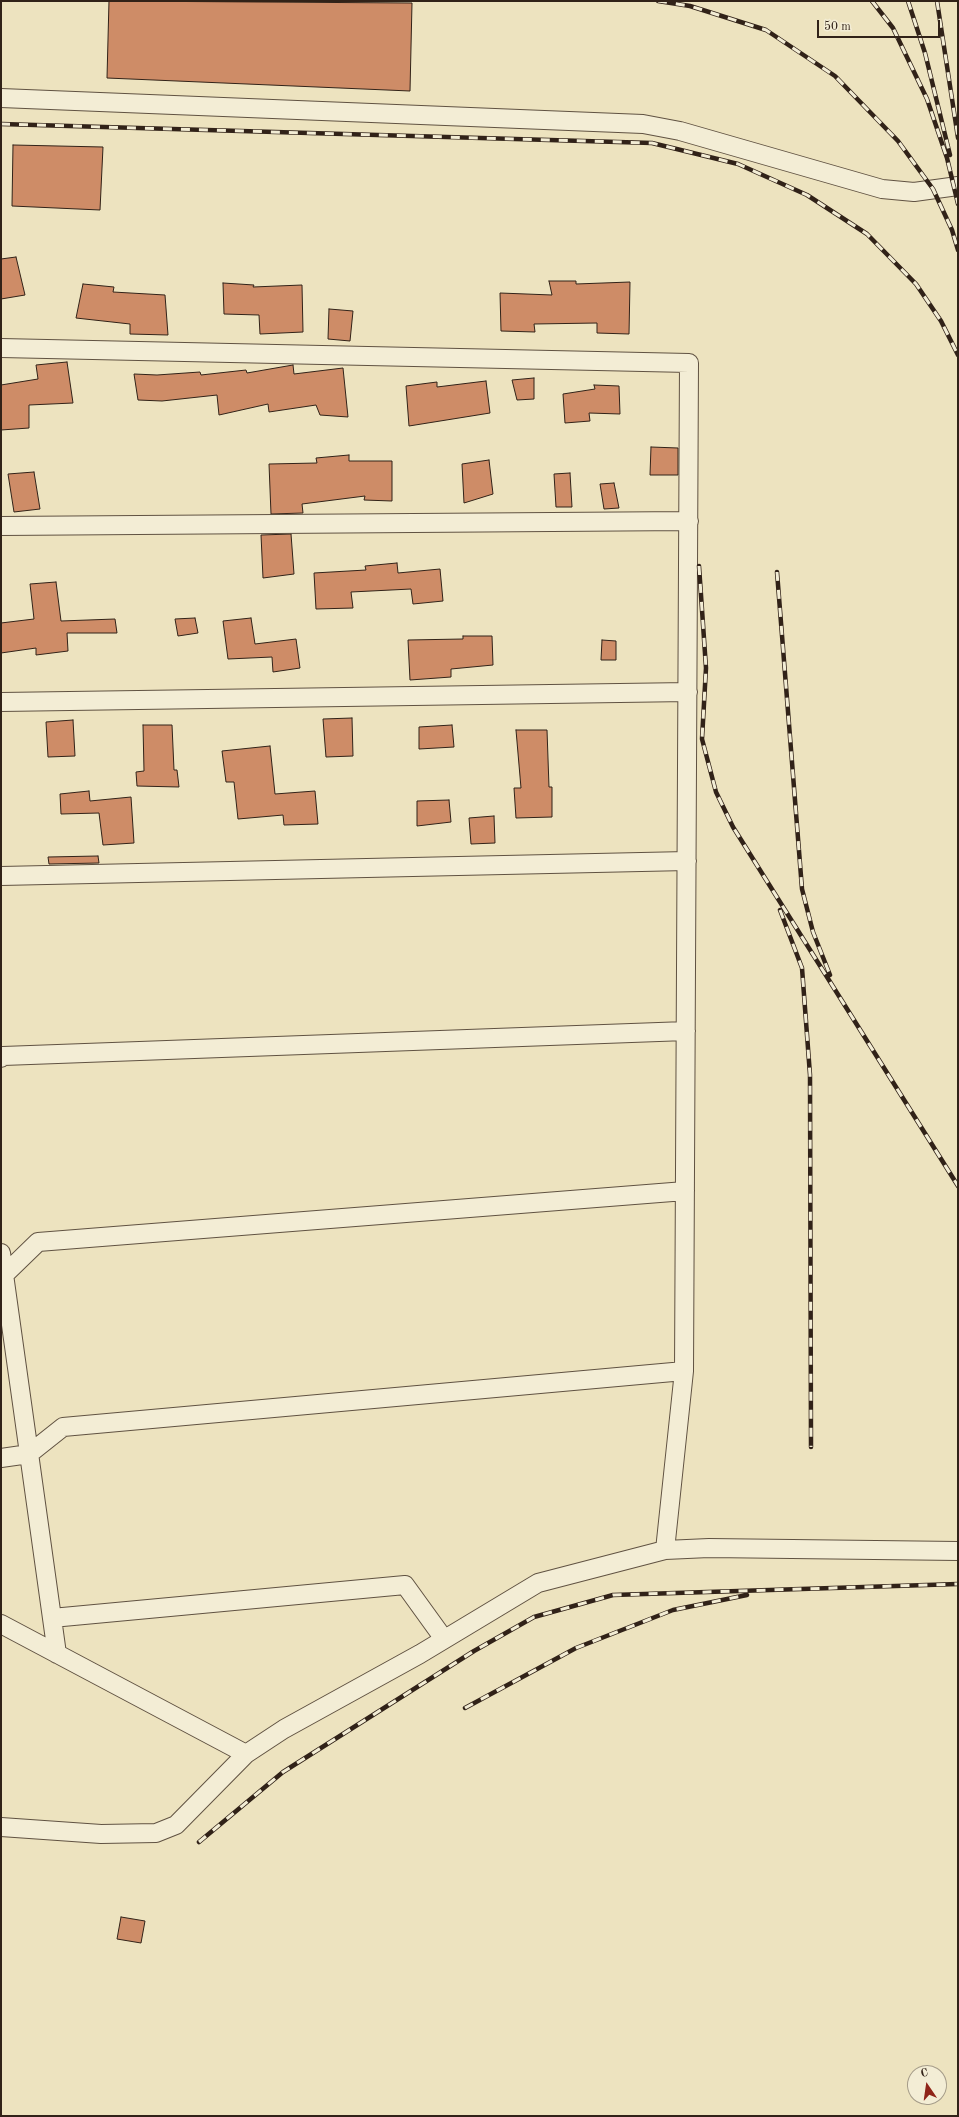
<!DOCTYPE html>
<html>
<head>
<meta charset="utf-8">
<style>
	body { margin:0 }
	#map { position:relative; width:959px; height:2117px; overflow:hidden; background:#ede3bf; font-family:"Old Standard TT",serif }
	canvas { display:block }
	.frame { position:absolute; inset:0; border:2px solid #312218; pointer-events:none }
	.north { position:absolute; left:907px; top:2065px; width:40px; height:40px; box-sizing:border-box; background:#f3edd5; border:1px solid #a59c89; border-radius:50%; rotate:347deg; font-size:11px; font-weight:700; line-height:16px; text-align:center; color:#312218 }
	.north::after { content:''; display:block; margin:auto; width:14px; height:18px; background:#8f2418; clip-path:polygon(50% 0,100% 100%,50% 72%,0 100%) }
	.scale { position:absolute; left:817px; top:20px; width:123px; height:18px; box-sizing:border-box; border:2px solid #312218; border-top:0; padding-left:5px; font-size:12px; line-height:14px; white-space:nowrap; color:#312218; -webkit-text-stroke:3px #f3edd5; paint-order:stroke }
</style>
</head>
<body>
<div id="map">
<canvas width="959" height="2117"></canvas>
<div class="frame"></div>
<div class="north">С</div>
<div class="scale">50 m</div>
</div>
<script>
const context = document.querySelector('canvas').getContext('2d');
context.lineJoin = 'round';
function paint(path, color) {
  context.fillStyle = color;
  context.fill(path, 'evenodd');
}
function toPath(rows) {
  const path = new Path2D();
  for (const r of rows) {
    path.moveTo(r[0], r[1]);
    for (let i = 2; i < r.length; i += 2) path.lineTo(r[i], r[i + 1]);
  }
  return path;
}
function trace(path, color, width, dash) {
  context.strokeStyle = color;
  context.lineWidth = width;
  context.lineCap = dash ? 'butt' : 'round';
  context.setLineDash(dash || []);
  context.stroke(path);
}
const building = toPath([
	[109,1,412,3,410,91,107,78,109,1],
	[13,145,103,147,100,210,12,206,13,145],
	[16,257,25,295,1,299,1,259,16,257],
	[549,281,576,281,576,284,630,282,629,334,597,333,597,323,534,324,535,332,501,331,500,293,552,295,549,281],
	[223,283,254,285,253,287,302,285,303,332,260,334,259,315,224,314,223,283],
	[83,284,114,287,113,292,165,295,168,335,130,334,130,324,76,318,83,284],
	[329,309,353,311,350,341,328,339,329,309],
	[67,362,73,403,29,405,29,428,1,430,1,385,38,379,36,365,67,362],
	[293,365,294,374,343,368,348,417,320,415,316,405,269,412,268,404,219,415,217,395,162,401,138,400,134,374,157,375,200,372,201,375,246,370,247,373,293,365],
	[534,378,534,399,517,400,512,380,534,378],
	[486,381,490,413,409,426,406,386,437,382,437,387,486,381],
	[594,385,619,386,620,414,589,413,590,421,565,423,563,394,595,389,594,385],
	[651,447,678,448,678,475,650,475,651,447],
	[349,455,349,461,392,461,392,501,364,500,365,496,302,504,303,513,271,514,269,464,317,463,316,458,349,455],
	[489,460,493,494,464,503,462,464,489,460],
	[34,472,40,509,14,512,8,474,34,472],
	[570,473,572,507,556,507,554,474,570,473],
	[614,483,619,508,604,509,600,484,614,483],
	[291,534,294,574,263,578,261,535,291,534],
	[397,563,398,573,440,569,443,601,413,604,411,589,351,592,353,608,316,609,314,573,366,570,365,566,397,563],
	[56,582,61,621,115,619,117,633,67,633,68,651,36,655,36,648,1,653,1,623,34,619,30,584,56,582],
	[195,618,198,633,178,636,175,619,195,618],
	[251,618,255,644,296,639,300,668,273,672,272,657,228,659,223,621,251,618],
	[463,636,492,636,493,665,451,669,451,677,410,680,408,640,463,639,463,636],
	[602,640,616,641,616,660,601,660,602,640],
	[352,718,353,756,326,757,323,719,352,718],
	[73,720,75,756,48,757,46,722,73,720],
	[143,725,172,725,174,770,177,770,179,787,137,786,136,772,144,771,143,725],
	[452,725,454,747,419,749,419,727,452,725],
	[516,730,547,730,549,787,552,787,552,817,516,818,514,788,521,788,516,730],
	[270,746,275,794,315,791,318,824,284,825,283,815,238,819,234,782,226,782,222,751,270,746],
	[89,791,90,801,131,797,134,843,103,845,99,813,61,814,60,794,89,791],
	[449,800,451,822,417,826,417,801,449,800],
	[494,816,495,843,471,844,469,818,494,816],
	[98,856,99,863,49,864,48,857,98,856],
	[121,1917,145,1921,141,1943,117,1939,121,1917]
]);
const minor = toPath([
	[1,98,643,124,680,131,882,189,914,192,958,186],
	[1,348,689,363,684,1371,665,1550],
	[1,526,689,521],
	[1,702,688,692],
	[1,876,687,861],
	[1,1058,3,1056,686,1031],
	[1,1253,57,1654],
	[1,1275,4,1275,38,1242,685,1191],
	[1,1458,29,1454,63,1427,684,1371],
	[52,1618,405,1585,444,1639],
	[1,1624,246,1754],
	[1,1827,101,1834,156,1833,176,1825,246,1754,284,1729,420,1654,538,1583,665,1550,709,1548,958,1551]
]);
const rail = toPath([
	[658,1,690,6,766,30,835,76,898,141,933,189,952,230,958,250],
	[872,1,893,28,927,99,947,158,958,204],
	[908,1,925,53,950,155],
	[937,1,958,138],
	[1,124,652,143,738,164,807,195,867,234,916,284,941,321,958,355],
	[699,566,706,668,702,739,716,792,733,827,958,1186],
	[777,572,802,889,813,932,830,975],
	[780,910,802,968,810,1075,811,1447],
	[465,1708,576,1648,673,1610,747,1595],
	[199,1842,283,1772,474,1651,534,1617,613,1595,958,1584]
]);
paint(building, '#ce8c67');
trace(building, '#312218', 1);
trace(minor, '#605242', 20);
trace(minor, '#f3edd5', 18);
trace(rail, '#312218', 4.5);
trace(rail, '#f3edd5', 3, [9]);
</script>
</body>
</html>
